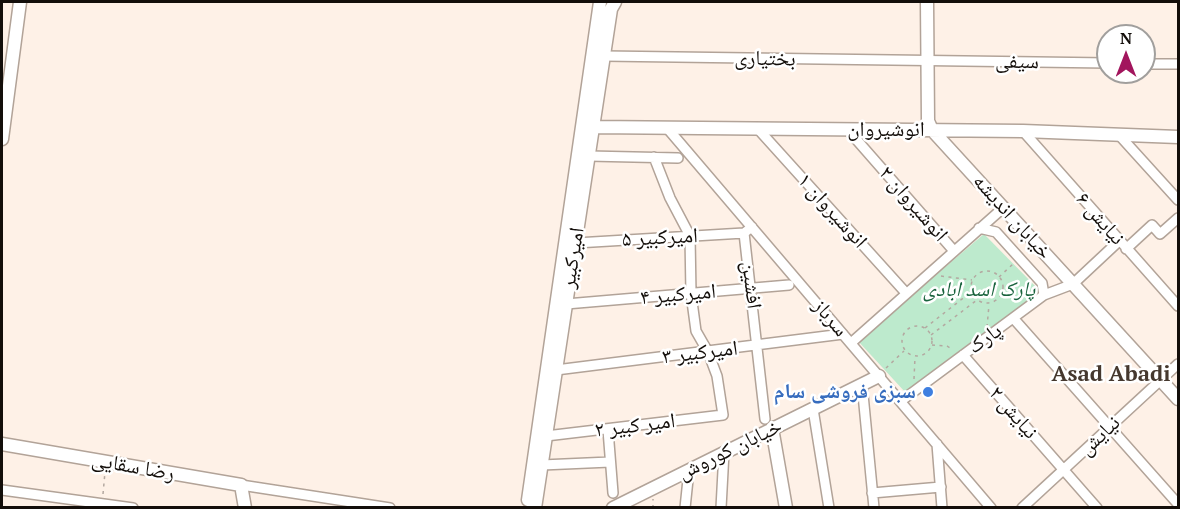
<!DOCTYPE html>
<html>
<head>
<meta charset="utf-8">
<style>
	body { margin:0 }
	#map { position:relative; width:1180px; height:509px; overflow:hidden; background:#fef1e7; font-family:"PT Serif",serif }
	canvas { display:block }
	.frame { position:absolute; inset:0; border:3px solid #130e0a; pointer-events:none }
	.north { position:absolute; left:1096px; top:24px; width:60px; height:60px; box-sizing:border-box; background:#fff; border:2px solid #a19f9d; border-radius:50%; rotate:0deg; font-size:16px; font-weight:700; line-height:24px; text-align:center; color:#130e0a }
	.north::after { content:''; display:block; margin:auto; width:21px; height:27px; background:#a2155d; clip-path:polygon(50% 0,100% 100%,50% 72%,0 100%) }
</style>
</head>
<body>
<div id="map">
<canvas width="1180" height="509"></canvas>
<div class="frame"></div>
<div class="north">N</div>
</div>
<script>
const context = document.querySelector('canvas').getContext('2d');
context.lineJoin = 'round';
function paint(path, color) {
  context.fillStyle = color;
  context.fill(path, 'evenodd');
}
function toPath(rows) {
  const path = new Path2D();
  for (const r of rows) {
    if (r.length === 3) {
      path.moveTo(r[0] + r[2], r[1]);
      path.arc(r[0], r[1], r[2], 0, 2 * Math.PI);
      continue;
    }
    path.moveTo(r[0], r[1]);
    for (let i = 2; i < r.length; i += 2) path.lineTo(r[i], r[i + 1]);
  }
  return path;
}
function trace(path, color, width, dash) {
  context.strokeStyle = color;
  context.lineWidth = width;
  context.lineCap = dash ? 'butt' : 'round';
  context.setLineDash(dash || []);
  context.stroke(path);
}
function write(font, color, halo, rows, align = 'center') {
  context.font = font + ' "PT Serif","Noto Naskh Arabic",serif';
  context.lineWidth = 5;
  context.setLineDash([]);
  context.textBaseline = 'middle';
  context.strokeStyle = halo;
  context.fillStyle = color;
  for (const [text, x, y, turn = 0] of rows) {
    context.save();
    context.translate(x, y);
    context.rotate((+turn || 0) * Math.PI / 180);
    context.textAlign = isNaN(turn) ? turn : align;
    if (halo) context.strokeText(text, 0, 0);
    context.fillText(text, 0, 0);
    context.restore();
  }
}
const green = toPath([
	[984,234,1041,292,905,392,858,341]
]);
const path = toPath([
	[987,287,16],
	[941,276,972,280],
	[999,277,1013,264],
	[917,341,15],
	[987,327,989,305],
	[925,328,971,292],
	[931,335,977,300],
	[932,345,947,346,953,350],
	[886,368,904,351],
	[914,379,915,357],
	[103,494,105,472],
	[653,508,653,499]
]);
const street = toPath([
	[604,56,1108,63],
	[1144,64,1178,64],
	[668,129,991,508],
	[758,129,906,293],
	[848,130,954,251],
	[1023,131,1178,306],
	[1120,136,1178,200],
	[589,156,678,158],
	[752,227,744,233,765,419],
	[979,228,996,232,1042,283,1044,295],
	[576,243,744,233],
	[1126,249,1152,225,1160,234,1178,218],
	[566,304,789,285],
	[1014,319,1178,504],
	[851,343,1003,208],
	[963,355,1097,508],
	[556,370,843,334],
	[862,384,874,508],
	[901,401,1044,295,1073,284,1119,241],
	[813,409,829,508],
	[608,430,613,493],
	[546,436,723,415,717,376,708,352,696,331,691,294,690,236,670,198,654,157],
	[937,444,942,508],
	[542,465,610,462],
	[241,485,390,508],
	[2,490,133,508],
	[872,493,941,487],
	[685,508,689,470],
	[721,508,724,452],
	[1022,508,1178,364]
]);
const secondary = toPath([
	[927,2,928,121,932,130,1178,399],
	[593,127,1023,131,1178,137],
	[2,139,20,2],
	[772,428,786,508],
	[2,444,241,485,245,508],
	[528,500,600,2],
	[535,508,611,9,615,2],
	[613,508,879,376]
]);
const markers = [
	[928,392,6,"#3f7fe0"]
];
const streetNames = [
	["بختیاری",765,59,1],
	["سیفی",1017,62,1],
	["انوشیروان",886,130],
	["انوشیروان ۲",913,204,49],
	["انوشیروان ۱",832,211,48],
	["خیابان اندیشه",1012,217,48],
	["نیایش ۶",1100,219,49],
	["امیرکبیر ۵",660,238,-3],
	["امیرکبیر",573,258,-81],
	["افشین",751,285,83],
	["امیرکبیر ۴",678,295,-5],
	["سرباز",830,318,50],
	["پارک",985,339,-35],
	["امیرکبیر ۳",700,353,-7],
	["نیایش ۲",1013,413,49],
	["امیر کبیر ۲",635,426,-7],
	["نیایش",1100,436,-43],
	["خیابان کوروش",730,450,-26],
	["رضا سقایی",133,467,10]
];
const parkNames = [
	["پارک اسد ابادی",979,290]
];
const shopNames = [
	["سبزی فروشی سام",916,392]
];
const neighbourhoodNames = [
	["Asad Abadi",1111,375]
];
paint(green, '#bdeacd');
trace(street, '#b2a398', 12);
trace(secondary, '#b2a398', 15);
trace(path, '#b3a8a0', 1.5, [3, 4.5]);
trace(street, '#fff', 9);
trace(secondary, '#fff', 12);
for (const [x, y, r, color] of markers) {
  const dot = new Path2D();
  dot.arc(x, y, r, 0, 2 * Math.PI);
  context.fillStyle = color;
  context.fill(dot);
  trace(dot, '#fff', 2);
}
write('21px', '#130e0a', '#fff', streetNames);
write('italic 21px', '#19633d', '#fff', parkNames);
write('bold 21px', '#366cbe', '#fff', shopNames, 'right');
write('bold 22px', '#45382e', '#fff', neighbourhoodNames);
</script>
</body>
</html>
